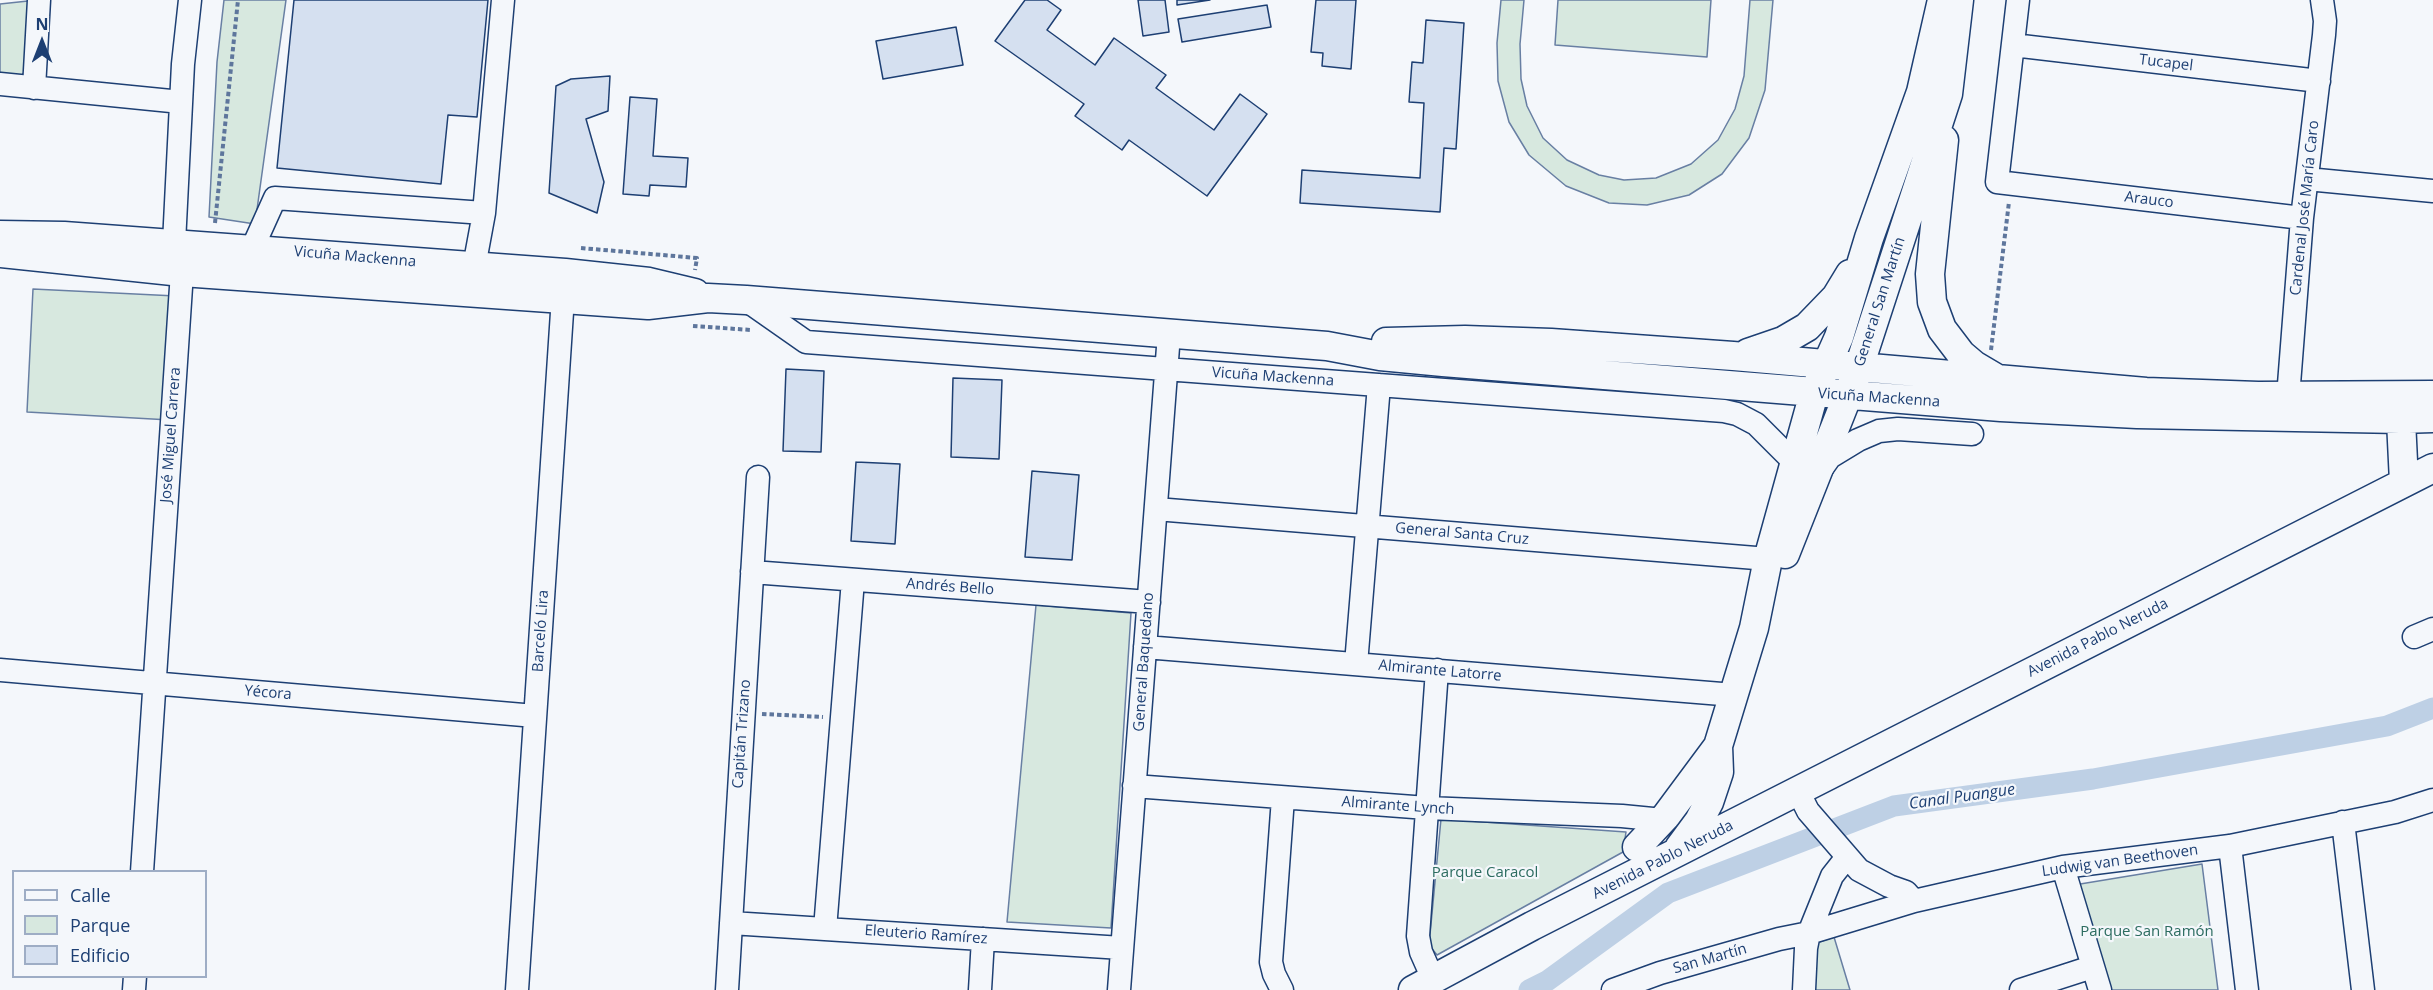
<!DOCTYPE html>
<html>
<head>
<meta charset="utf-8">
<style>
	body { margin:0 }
	#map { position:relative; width:2433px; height:990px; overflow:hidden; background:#f4f7fb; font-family:"Open Sans",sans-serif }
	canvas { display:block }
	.legend { position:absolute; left:12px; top:870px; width:195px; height:108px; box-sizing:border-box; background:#f4f7fb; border:2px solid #9eadc5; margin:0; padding:8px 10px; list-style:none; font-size:18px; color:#1d3f73 }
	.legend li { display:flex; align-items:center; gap:12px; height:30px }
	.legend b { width:30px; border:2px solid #9eadc5 }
	.north { position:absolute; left:12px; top:12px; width:60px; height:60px; -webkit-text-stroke:4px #f4f7fb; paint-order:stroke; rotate:0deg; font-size:16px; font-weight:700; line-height:24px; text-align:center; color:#1d3f73 }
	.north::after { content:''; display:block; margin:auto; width:21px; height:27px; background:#1d3f73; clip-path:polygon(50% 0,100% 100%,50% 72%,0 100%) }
</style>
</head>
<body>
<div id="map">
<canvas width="2433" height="990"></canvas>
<ul class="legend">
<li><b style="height:8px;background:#f4f7fb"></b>Calle</li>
<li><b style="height:16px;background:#d7e8df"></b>Parque</li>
<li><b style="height:16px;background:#d5e0f0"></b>Edificio</li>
</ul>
<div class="north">N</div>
</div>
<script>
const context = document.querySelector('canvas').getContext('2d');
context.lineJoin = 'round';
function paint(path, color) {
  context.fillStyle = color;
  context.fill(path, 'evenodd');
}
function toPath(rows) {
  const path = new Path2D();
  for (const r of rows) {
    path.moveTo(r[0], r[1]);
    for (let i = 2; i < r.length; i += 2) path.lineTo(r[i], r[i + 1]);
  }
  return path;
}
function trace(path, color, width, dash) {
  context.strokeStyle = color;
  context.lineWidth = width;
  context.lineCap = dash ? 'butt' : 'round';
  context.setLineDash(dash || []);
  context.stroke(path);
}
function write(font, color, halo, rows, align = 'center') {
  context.font = font + ' "Open Sans",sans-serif';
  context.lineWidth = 4.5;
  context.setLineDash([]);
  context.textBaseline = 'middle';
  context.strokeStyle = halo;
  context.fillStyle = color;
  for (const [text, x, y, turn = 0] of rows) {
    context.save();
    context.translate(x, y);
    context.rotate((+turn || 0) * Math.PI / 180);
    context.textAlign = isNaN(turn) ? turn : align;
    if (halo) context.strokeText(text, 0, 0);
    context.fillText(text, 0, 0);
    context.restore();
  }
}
const green = toPath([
	[224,0,286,0,255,224,209,217,217,62,224,0],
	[1501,0,1524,0,1520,44,1521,79,1527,106,1543,138,1567,160,1599,175,1624,180,1656,178,1691,164,1718,140,1735,109,1744,76,1750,0,1773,0,1765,90,1749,138,1722,174,1689,195,1647,205,1609,203,1566,186,1529,155,1509,122,1498,81,1497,43,1501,0],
	[1558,0,1711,0,1707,57,1555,45,1558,0],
	[28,1,24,77,0,75,0,4,28,1],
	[33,289,176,296,170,420,27,412,33,289],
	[1036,605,1131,613,1111,928,1007,922,1036,605],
	[1441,819,1626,832,1623,852,1437,955,1429,945,1441,819],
	[2202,864,2218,990,2099,990,2068,886,2202,864],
	[1834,937,1850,990,1812,990,1816,943,1834,937]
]);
const canal = toPath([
	[1529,990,1547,981,1668,893,1894,806,2093,779,2387,726,2433,708]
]);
const building = toPath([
	[294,0,488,0,477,117,448,115,441,184,277,168,294,0],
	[1025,0,1047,0,1061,10,1047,30,1095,65,1114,38,1166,75,1156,88,1214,130,1240,94,1267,114,1207,196,1129,140,1122,150,1075,116,1084,104,995,41,1025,0],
	[1138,0,1165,0,1169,32,1143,36,1138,0],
	[1177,0,1210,0,1177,5,1177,0],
	[1316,0,1356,0,1351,69,1322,66,1323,53,1311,52,1316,0],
	[1267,5,1271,27,1182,42,1178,19,1267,5],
	[1426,20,1464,23,1456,149,1444,148,1440,212,1300,203,1302,170,1420,178,1424,103,1409,102,1412,62,1423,63,1426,20],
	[956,27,963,65,883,79,876,41,956,27],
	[610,76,608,111,586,119,604,182,597,213,549,193,556,86,571,79,610,76],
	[630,97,657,99,653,156,688,158,686,187,650,185,649,196,623,194,630,97],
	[786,369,824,371,821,452,783,451,786,369],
	[953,378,1002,380,999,459,951,457,953,378],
	[856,462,900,464,895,544,851,541,856,462],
	[1032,471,1079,475,1072,560,1025,557,1032,471]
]);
const path = toPath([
	[215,223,238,0],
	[581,248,697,258,695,270],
	[693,326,751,330],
	[1991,350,2009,202],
	[762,714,823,717]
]);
const minor = toPath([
	[2018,0,1997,182,2302,218],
	[2013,45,2319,81],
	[0,84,181,102],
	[34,88,39,0],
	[2307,179,2433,191],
	[252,249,275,198,484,213],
	[460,273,474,267,484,213,503,0],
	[746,300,806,342,1724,411,1737,414,1756,424,1794,462],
	[2287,410,2302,218,2324,35,2325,21,2322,0],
	[1820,471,1830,457,1858,440,1879,431,1898,429,1972,434],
	[1156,509,1768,559],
	[752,572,1149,602],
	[2414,637,2433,629],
	[1145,647,1734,695],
	[1356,664,1379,385],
	[0,670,535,716],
	[1134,786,1427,808,1622,816,1663,820],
	[1798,791,1808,811,1859,870,1889,886,1906,892,1914,901],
	[2343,822,2363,990],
	[2230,846,2247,990],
	[2063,867,2100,990],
	[142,872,182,272,174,243,183,64,190,0],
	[731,923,1122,948],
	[825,929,853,580],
	[1433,979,1421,952,1418,936,1437,670],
	[134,990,135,976],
	[517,990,564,282],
	[727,990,758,477],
	[980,990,983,939],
	[1119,990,1169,334],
	[1282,990,1274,974,1271,962,1283,798],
	[1613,990,1660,973,1779,939,1809,933,1914,901,2063,867,2230,846,2395,812,2433,800],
	[1804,990,1806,948,1809,933,1832,876,1847,857],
	[2021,990,2092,967]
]);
const major = toPath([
	[1944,140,1930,274,1932,302,1942,329,1961,354,1974,365,1996,378],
	[0,235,64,236,565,273,649,282,695,293],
	[0,253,182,272,648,305,708,298,746,300,1327,346,1380,356,1443,362,2001,407,2137,414,2400,419,2433,418],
	[1386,342,1465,340,1551,343,1733,356,2146,392,2258,396,2433,395],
	[1748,353,1783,341,1807,327,1836,297,1850,274],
	[2400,400,2404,482],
	[1785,554,1859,367,1948,94,1959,0],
	[1637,847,1666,816,1718,746,1754,628,1768,559,1814,393,1839,337,1869,238,1921,92,1942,0],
	[1679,848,1699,821,1709,802,1719,772,1718,746],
	[1413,990,1532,926,2433,468]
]);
const streetNames = [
	["Tucapel",2166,63,7],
	["Arauco",2149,200,7],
	["Cardenal José María Caro",2305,208,-84],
	["Vicuña Mackenna",355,257,5],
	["General San Martín",1880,302,-72],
	["Vicuña Mackenna",1273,377,4],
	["Vicuña Mackenna",1879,398,4],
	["José Miguel Carrera",171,435,-86],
	["General Santa Cruz",1462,534,5],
	["Andrés Bello",950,587,4],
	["Barceló Lira",541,631,-86],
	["Avenida Pablo Neruda",2098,638,-27],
	["General Baquedano",1144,662,-86],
	["Almirante Latorre",1440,671,5],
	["Yécora",268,693,5],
	["Capitán Trizano",742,734,-86],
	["Almirante Lynch",1398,806,4],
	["Avenida Pablo Neruda",1663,860,-27],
	["Ludwig van Beethoven",2120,861,-8],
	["Eleuterio Ramírez",926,935,4],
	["San Martín",1710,959,-16]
];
const parkNames = [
	["Parque Caracol",1485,873],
	["Parque San Ramón",2147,932]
];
const waterNames = [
	["Canal Puangue",1962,797,-8]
];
paint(green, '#d7e8df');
trace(green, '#687fa3', 1.5);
trace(canal, '#bed0e5', 21);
paint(building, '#d5e0f0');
trace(building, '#1d3f73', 1.5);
trace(minor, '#1d3f73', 25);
trace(major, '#1d3f73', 31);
trace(path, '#5e769c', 4, [4.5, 3]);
trace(minor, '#f4f7fb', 22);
trace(major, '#f4f7fb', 28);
write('15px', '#1d3f73', '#f4f7fb', streetNames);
write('15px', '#2c6c60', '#f4f7fb', parkNames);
write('italic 16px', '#1d3f73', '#f4f7fb', waterNames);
</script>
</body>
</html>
